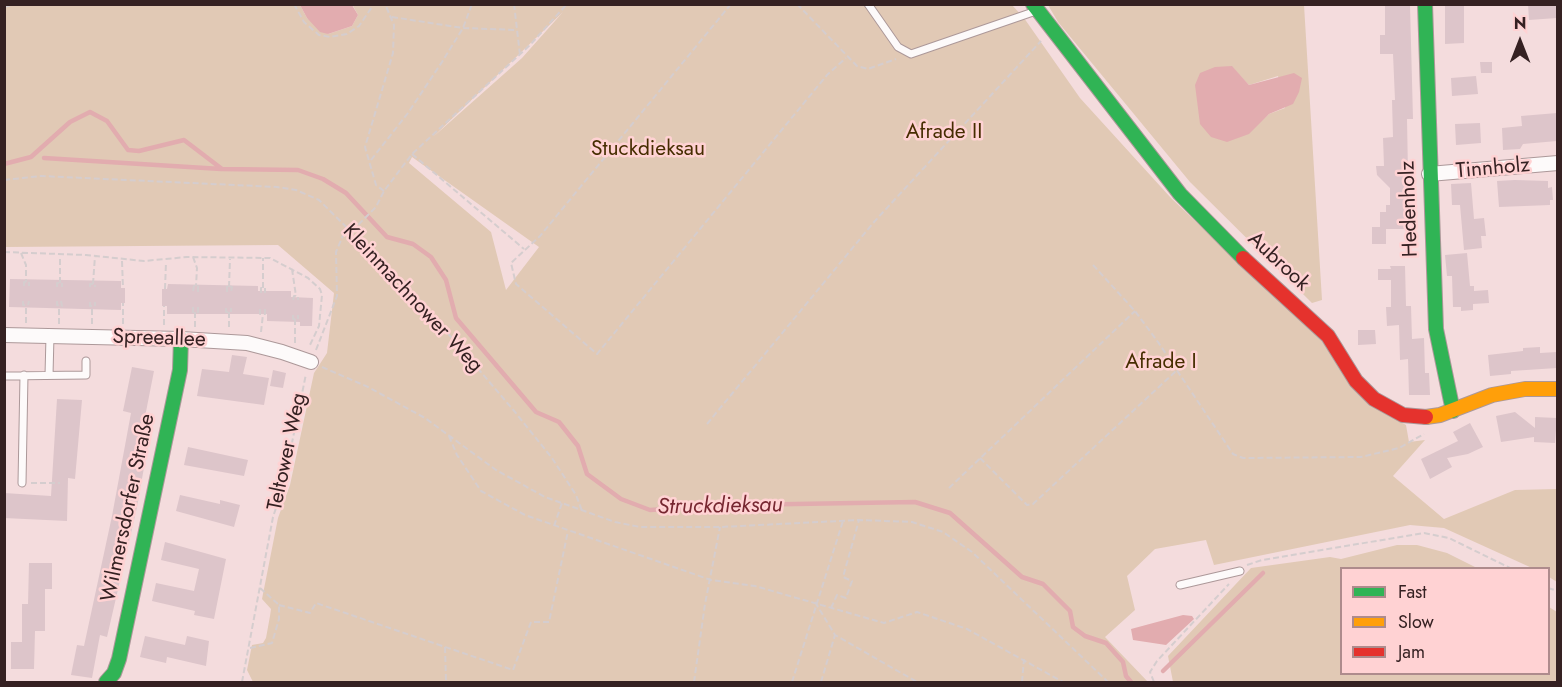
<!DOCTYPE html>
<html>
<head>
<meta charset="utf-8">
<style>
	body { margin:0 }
	#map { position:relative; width:1562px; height:687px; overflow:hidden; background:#f4dcdd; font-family:Jost,sans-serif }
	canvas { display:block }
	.frame { position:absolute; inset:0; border:6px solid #352122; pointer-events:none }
	.legend { position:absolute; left:1340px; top:567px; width:210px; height:108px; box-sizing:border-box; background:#ffd2d3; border:2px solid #ae8b8c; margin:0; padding:8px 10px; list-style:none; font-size:18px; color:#352122 }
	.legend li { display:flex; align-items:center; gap:12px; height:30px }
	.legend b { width:30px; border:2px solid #ae8b8c }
	.north { position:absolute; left:1490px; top:12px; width:60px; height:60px; -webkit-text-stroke:4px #ffd2d3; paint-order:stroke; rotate:0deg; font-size:16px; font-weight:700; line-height:24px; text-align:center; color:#352122 }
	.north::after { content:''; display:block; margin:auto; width:21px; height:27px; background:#352122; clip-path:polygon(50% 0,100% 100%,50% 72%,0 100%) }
</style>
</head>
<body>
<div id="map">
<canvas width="1562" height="687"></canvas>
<div class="frame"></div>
<ul class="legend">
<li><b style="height:8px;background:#30b455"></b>Fast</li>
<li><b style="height:8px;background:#ff9f0a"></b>Slow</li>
<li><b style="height:8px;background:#e5322d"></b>Jam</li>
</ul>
<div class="north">N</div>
</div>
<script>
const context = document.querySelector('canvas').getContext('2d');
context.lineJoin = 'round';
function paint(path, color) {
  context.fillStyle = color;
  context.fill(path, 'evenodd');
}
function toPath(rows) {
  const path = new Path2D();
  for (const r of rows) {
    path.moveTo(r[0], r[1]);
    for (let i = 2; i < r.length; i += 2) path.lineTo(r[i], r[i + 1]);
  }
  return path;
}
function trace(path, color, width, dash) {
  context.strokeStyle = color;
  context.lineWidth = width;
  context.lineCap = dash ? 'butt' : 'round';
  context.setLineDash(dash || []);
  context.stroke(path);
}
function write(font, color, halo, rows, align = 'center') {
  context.font = font + ' Jost,sans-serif';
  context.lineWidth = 5;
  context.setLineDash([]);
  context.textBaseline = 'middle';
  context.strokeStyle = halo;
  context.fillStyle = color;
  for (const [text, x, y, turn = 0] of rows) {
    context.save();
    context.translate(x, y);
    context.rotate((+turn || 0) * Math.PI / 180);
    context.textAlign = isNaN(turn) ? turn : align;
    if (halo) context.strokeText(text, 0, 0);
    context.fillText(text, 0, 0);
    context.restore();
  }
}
const green = toPath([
	[352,4,1012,5,1024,18,1080,98,1171,198,1320,339,1384,413,1406,425,1409,442,1425,440,1393,476,1444,519,1515,490,1557,489,1557,582,1549,577,1548,568,1532,568,1444,528,1410,525,1214,565,1206,540,1155,549,1127,576,1135,610,1105,637,1148,682,253,682,247,670,252,645,263,643,266,638,270,616,271,609,262,599,278,518,290,485,314,373,327,353,334,293,278,245,5,247,4,5,300,5,307,18,328,34,352,26,358,15],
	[563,12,522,58,433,137],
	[412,157,539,247,506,290,491,232,409,163],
	[1048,5,1304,5,1322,300,1312,303,1190,182,1058,22],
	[1231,66,1249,85,1278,76,1285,108,1269,114,1259,123],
	[1397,545,1417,545,1447,553,1477,568,1342,568,1342,674,1548,674,1549,607,1557,612,1557,682,1173,682,1168,656,1251,568,1330,557,1341,559]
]);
const water = toPath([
	[300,5,352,5,358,15,352,26,328,34,320,32,307,18],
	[1232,66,1249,85,1294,73,1302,78,1299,92,1293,104,1269,114,1249,134,1227,142,1211,137,1200,124,1195,85,1200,73,1215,67],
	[1183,615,1192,616,1194,619,1166,645,1133,640,1131,629]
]);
const stream = toPath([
	[44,158,221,169],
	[4,164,31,157,70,122,90,112,107,121,128,150,139,151,184,140,222,169,298,170,323,179,346,193,387,237,413,244,431,257,446,280,456,318,536,412,559,422,578,446,587,474,621,499,650,510,735,505,915,502,950,513,1022,577,1043,584,1070,611,1073,627,1085,636,1106,643,1123,662,1126,676,1131,682],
	[1163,671,1263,573]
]);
const building = toPath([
	[1445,4,1464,4,1464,43,1445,44],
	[1528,4,1557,4,1557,18,1529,20],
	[1385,5,1410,5,1413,119,1407,119,1409,229,1386,229,1386,244,1372,244,1372,227,1380,227,1380,212,1386,212,1386,205,1390,205,1390,188,1377,175,1376,166,1384,166,1383,138,1393,137,1392,100,1395,100,1393,54,1380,54,1380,35,1385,35],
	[1480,62,1492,62,1492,73,1481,73],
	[1476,76,1478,94,1452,96,1451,78],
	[1557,113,1557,141,1523,144,1520,149,1503,150,1502,128,1522,126,1521,116],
	[1480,123,1481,143,1456,145,1455,124],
	[1515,180,1548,181,1548,188,1552,187,1553,200,1550,200,1550,205,1499,207,1497,181],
	[1471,183,1474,219,1484,218,1486,236,1481,236,1482,248,1464,250,1460,205,1452,205,1451,184],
	[1467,253,1470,286,1474,286,1474,291,1488,290,1489,303,1473,304,1473,310,1461,311,1461,307,1453,307,1452,276,1447,276,1445,255],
	[1390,266,1405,266,1406,306,1411,306,1412,339,1424,338,1425,373,1429,373,1430,395,1409,395,1408,359,1400,360,1399,325,1387,326,1386,307,1391,307,1391,280,1378,280,1378,269,1391,269],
	[10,279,121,281,121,288,125,288,125,303,121,303,121,310,9,307],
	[168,284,258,286,258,291,291,291,291,297,313,298,312,326,300,326,300,322,267,321,267,314,167,314,167,306,162,306,162,289,167,289],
	[1358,330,1375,330,1376,344,1358,345],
	[1540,347,1540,353,1557,352,1557,368,1511,371,1511,374,1490,376,1488,355,1523,351,1523,348],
	[232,355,247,357,243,374,269,378,264,405,197,396,202,369,229,372],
	[132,367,154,371,143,427,151,428,137,507,107,637,100,635,92,678,71,675,77,645,84,646,112,516,131,413,123,411],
	[273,370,286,373,283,388,270,386],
	[57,399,82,400,75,479,68,478,67,521,4,518,4,493,51,496],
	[1515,412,1535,428,1535,417,1557,418,1555,443,1534,442,1534,437,1501,442,1496,416],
	[1470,423,1483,447,1468,454,1447,458,1452,467,1430,479,1421,459,1458,441,1453,432],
	[188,447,248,460,244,476,184,465],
	[180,495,220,504,220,500,240,505,234,527,176,511],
	[165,542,226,559,214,619,194,615,195,611,152,601,156,583,194,591,199,569,161,560],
	[29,563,52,563,52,589,45,589,45,631,35,631,34,669,11,669,11,642,22,642,22,604,28,604],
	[145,636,185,645,187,636,209,641,206,666,167,657,166,663,140,657]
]);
const path = toPath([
	[294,4,304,22,319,35,330,37,347,34,359,26,374,4],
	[514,4,520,55],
	[731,4,540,236,511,263,516,284,597,354,827,75,846,58],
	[797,4,857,66,868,69,896,59],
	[4,7,15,4],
	[392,17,463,28,517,30],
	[412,154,524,249],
	[371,160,408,113,442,62,463,28,472,4],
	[4,180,41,176,277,187,296,190,319,200,416,296,515,412,552,458,576,495,582,511],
	[384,191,376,185,365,147,393,53,394,25,385,4],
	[352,231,376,207,384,191,412,154,530,45,567,4],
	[4,252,86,255,144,261,187,257,270,258,308,278,320,289,322,295,319,326,309,347],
	[21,253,26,265,26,282],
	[193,257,197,268,196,286],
	[122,261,123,288],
	[1093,265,1135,311,1158,342,1233,454,1243,458,1361,457,1399,448,1424,434],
	[292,269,296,296],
	[60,283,60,256],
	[93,284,95,256],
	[24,286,24,282,29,282,29,286],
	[57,287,57,283,62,283,62,287],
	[90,287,90,284,95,284,95,287],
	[229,287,230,259],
	[263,288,263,258],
	[165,289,166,262],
	[193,291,194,286,198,286,198,292],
	[227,292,227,286,232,287,231,292],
	[261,293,261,288,265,288,265,293],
	[293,300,294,296,298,296,298,300],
	[23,301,23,305,28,305,29,301],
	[57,301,57,305,62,306,61,301],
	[90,302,90,306,95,306,95,302],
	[193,307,193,312,198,312,198,307],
	[226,308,226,312,231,312,231,308],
	[260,309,260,314,265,314,265,309],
	[293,315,293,319,298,319,298,315],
	[26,323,26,305],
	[59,324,59,306],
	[92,324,92,306],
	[123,324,123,303],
	[164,325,164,306],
	[195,327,195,312],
	[229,327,229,312],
	[261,332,263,314],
	[295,343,295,319],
	[316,350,337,296,336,252,347,226],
	[322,367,368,387,425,418,496,470,545,497,615,522,640,527,720,527,859,520,912,522,943,532,972,552,1108,682],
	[707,424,874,222,1041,41],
	[449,436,457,455,481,491,525,515,711,580,755,586,884,623,917,612,967,629,1063,682],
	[980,458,1027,505,1033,504,1176,371],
	[31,483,60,483],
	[949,488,1135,311],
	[554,526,562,503],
	[1247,565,1262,560,1424,533,1449,538,1510,568],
	[1548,588,1558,591],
	[815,602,835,635,917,682],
	[279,605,310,613,316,603,513,670,531,622,549,622,568,531],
	[831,608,837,595,846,598,852,581,843,577,859,520],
	[445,647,446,682],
	[250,648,272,643,279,619,279,605,260,588],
	[242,682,273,517,283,487,306,374],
	[694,682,705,604,720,527],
	[792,682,843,521],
	[821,682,835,635],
	[1022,682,1024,659],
	[1154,682,1150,672,1157,661,1229,584]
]);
const lane = toPath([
	[868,4,898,47,911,54,1036,11],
	[49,375,50,336],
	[4,376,86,375,86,361],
	[22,483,24,375],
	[1180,585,1240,571]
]);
const street = toPath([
	[1429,174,1558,163],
	[4,335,181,339,247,343,282,352,311,362]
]);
const fast = toPath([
	[1033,4,1180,194,1243,258],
	[1425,4,1436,329,1453,411],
	[106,682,114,673,119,659,180,370,181,339]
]);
const slow = toPath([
	[1426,417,1440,415,1492,395,1525,389,1558,389]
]);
const jam = toPath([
	[1243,258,1328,336,1356,381,1374,399,1403,415,1426,417]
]);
const parkNames = [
	["Afrade II",944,133],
	["Stuckdieksau",648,150],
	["Afrade I",1161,363]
];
const streetNames = [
	["Tinnholz",1493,169,-5],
	["Hedenholz",1410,209,-92],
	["Aubrook",1278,262,43],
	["Kleinmachnower Weg",412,299,47],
	["Spreeallee",159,339,2],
	["Teltower Weg",288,452,-78],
	["Wilmersdorfer Straße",129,508,-78]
];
const waterNames = [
	["Struckdieksau",720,507,-1]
];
paint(green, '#e1c9b5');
paint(water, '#e2acaf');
trace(stream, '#e2acaf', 4.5);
paint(building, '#ddc5ca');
trace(lane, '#ac9899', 9);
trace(street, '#ac9899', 16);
trace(fast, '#ac9899', 16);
trace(slow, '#ac9899', 16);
trace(jam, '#ac9899', 16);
trace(path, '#d5cdce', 2, [6, 3]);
trace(lane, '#fdfafa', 7);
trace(street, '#fdfafa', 14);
trace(fast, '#30b455', 14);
trace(slow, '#ff9f0a', 14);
trace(jam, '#e5322d', 14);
write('21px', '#462d00', '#ffd2d3', parkNames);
write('21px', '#352122', '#ffd2d3', streetNames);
write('italic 22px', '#762630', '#ffd2d3', waterNames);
</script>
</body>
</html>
